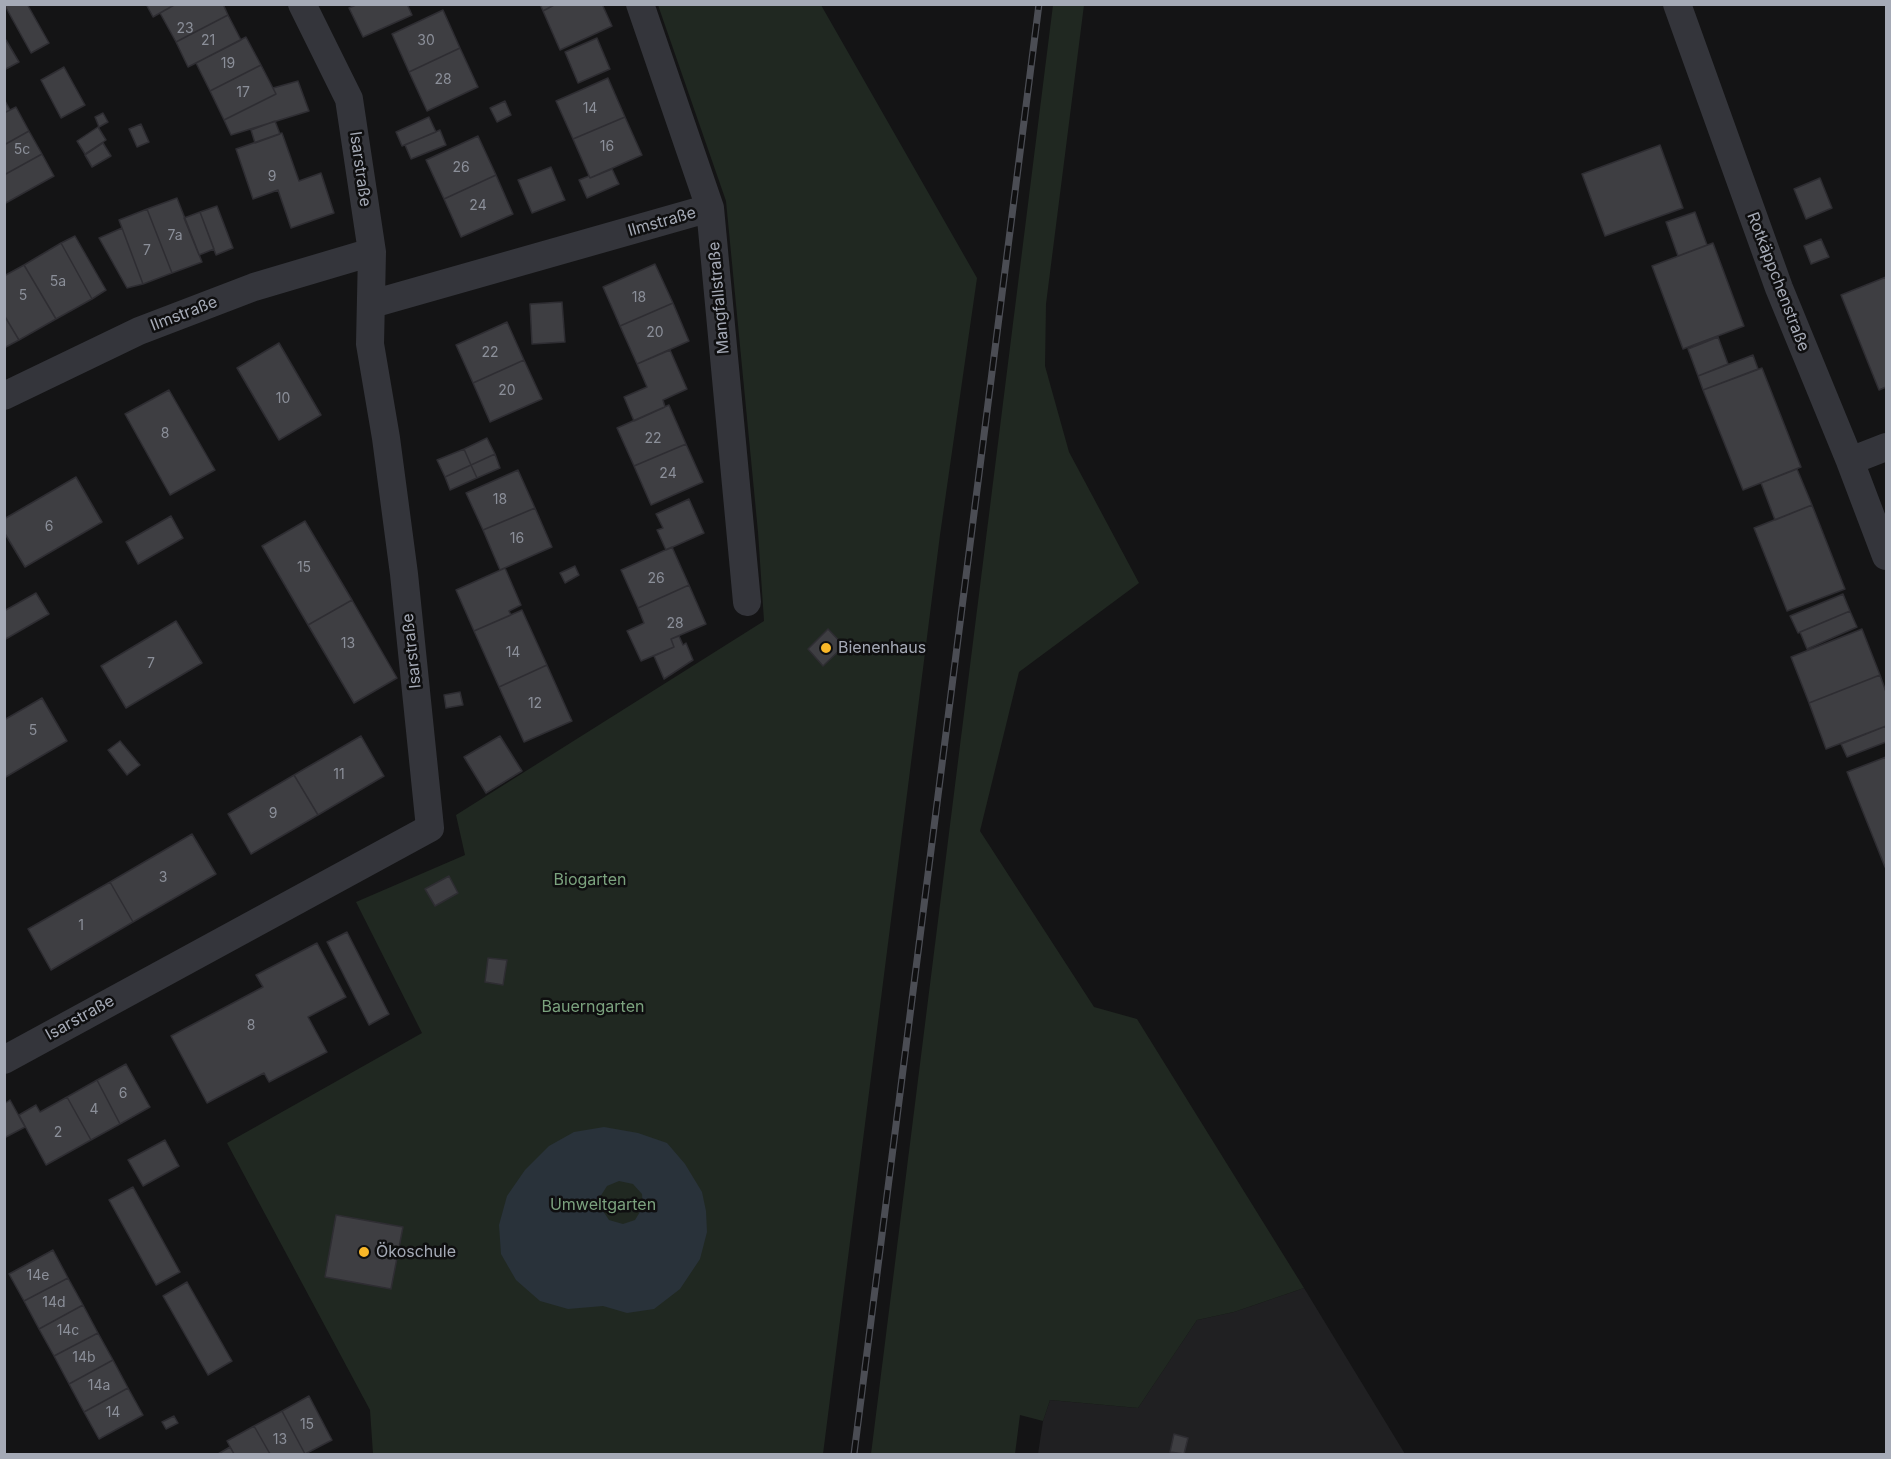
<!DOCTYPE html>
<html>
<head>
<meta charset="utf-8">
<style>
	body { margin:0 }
	#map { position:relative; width:1891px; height:1459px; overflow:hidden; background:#141415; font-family:Inter,sans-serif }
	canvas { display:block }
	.frame { position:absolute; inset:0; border:6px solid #a5aab6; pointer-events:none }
</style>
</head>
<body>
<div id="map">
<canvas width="1891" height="1459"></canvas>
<div class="frame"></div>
</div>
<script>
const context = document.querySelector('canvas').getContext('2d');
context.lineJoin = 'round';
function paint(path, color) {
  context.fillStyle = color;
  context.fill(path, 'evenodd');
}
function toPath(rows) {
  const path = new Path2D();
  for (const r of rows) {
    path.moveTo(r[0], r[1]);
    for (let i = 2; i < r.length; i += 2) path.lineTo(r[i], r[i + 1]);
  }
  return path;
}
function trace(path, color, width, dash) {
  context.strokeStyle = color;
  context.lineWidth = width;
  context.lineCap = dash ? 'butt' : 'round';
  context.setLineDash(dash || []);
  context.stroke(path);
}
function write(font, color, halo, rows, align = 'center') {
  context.font = font + ' Inter,sans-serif';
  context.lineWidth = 5;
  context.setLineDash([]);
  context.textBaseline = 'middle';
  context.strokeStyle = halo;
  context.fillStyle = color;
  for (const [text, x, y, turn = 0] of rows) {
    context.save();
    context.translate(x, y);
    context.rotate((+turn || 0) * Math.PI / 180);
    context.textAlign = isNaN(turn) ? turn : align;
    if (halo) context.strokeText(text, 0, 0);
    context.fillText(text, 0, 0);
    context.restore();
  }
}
const built = toPath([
	[1304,1288,1405,1454,1038,1454,1043,1421,1050,1400,1138,1408,1197,1320,1234,1312]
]);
const green = toPath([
	[658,5,821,5,977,278,940,535,823,1454,373,1454,370,1410,227,1143,422,1033,356,902,465,855,456,815,764,621,758,532,726,201],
	[1053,5,1084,5,1046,304,1045,366,1069,452,1139,583,1019,672,980,831,1094,1007,1137,1019,1304,1288,1234,1312,1197,1320,1138,1408,1050,1400,1043,1421,1020,1415,1015,1454,871,1454]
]);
const water = toPath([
	[604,1127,638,1133,667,1143,685,1164,702,1192,706,1211,707,1232,700,1259,680,1289,654,1309,627,1313,603,1306,568,1309,540,1301,516,1280,501,1254,499,1225,507,1196,525,1170,549,1146,574,1132],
	[619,1181,633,1184,642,1194,643,1207,635,1220,623,1224,609,1220,601,1208,600,1197,607,1186]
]);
const building = toPath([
	[4,4,27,4,49,43,31,53,4,4],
	[146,4,176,4,153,17,146,4],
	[176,4,223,4,228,15,176,42,160,13,176,4],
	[358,4,407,4,412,15,363,37,349,8,358,4],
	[540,4,556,4,543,11,540,4],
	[556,4,602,4,612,26,560,50,543,11,556,4],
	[443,10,460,48,409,72,392,34,443,10],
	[228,15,241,40,188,67,176,42,228,15],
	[246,37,261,65,210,91,196,63,246,37],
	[597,38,610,69,578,83,565,52,597,38],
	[6,40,19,62,4,70,4,41,6,40],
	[460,48,478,87,427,111,409,72,460,48],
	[261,65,276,94,224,120,210,91,261,65],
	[64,67,85,105,61,118,41,80,64,67],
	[608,78,625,117,573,139,556,101,608,78],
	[298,81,309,111,231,135,224,120,276,94,273,88,298,81],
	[4,99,10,110,4,113,4,99],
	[505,101,511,115,497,122,490,108,505,101],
	[16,107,29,131,4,145,4,113,16,107],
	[103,113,108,122,99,127,95,117,103,113],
	[429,117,436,132,402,146,396,132,429,117],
	[625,117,642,155,590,178,573,139,625,117],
	[275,121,280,134,255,143,251,130,275,121],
	[141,124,149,142,137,147,129,129,141,124],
	[98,127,106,140,85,154,77,141,98,127],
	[440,130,446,145,411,159,405,145,440,130],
	[29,131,42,154,4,175,4,145,29,131],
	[282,133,299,181,321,173,334,213,291,228,278,190,253,199,236,149,282,133],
	[478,136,496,175,444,199,426,160,478,136],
	[103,143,111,156,92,167,85,155,103,143],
	[1660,145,1683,208,1605,236,1582,174,1660,145],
	[42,154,54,176,4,204,4,175,42,154],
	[551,167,565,200,532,213,518,180,551,167],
	[612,169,619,184,587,198,579,180,589,176,590,178,612,169],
	[496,175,513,214,461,237,444,199,496,175],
	[1820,178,1832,208,1806,219,1794,189,1820,178],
	[177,198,202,262,172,273,147,209,177,198],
	[217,206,233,248,216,255,200,212,217,206],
	[147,209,172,273,143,284,119,220,147,209],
	[200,212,214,249,199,255,184,218,200,212],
	[1695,212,1707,245,1678,256,1666,222,1695,212],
	[122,228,143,284,127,288,99,238,122,228],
	[75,236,106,290,92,299,61,243,75,236],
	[1821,239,1829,257,1811,264,1804,246,1821,239],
	[61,243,92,299,56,319,24,265,61,243],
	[1713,243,1744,326,1683,349,1652,266,1713,243],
	[655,264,673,303,620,326,603,287,655,264],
	[24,265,56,319,19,340,4,315,4,276,24,265],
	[1886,277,1886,387,1879,390,1841,295,1886,277],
	[562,302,565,342,532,344,530,304,562,302],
	[673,303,689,341,637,364,620,326,673,303],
	[4,315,19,340,4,348,4,315],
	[507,322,524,360,473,383,456,345,507,322],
	[1718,337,1728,364,1698,376,1688,349,1718,337],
	[279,343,321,415,279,440,237,368,279,343],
	[670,350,687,389,663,400,665,407,634,421,624,397,647,387,637,364,670,350],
	[1753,355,1758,369,1703,390,1698,376,1753,355],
	[524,360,542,399,490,422,473,383,524,360],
	[1762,368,1801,467,1743,490,1703,390,1762,368],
	[169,390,215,470,170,495,125,414,169,390],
	[669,405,686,444,634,466,617,428,669,405],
	[487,438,495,454,471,465,464,449,487,438],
	[686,444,703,482,651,505,634,466,686,444],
	[464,449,471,465,445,477,437,460,464,449],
	[495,454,500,468,477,478,471,465,495,454],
	[471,465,477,478,450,490,445,477,471,465],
	[1797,469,1812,505,1775,520,1761,483,1797,469],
	[518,470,535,508,483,530,466,493,518,470],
	[76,477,102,522,25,567,4,532,4,519,76,477],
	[689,499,704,533,666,550,657,530,663,528,656,514,689,499],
	[1812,505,1845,589,1787,611,1754,528,1812,505],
	[535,508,552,547,500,570,483,530,535,508],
	[171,516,183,538,138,564,126,542,171,516],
	[305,521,352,600,308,625,262,546,305,521],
	[672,547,689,585,638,608,621,570,672,547],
	[575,566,579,575,565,583,560,573,575,566],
	[505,568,521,605,509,611,511,615,474,631,456,590,505,568],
	[689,585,706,624,671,639,674,647,641,661,627,631,644,623,638,608,689,585],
	[36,593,49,614,4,640,4,611,36,593],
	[1843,594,1850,611,1798,633,1790,616,1843,594],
	[352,600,397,678,354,703,308,625,352,600],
	[522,610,547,665,499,687,474,631,522,610],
	[1850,611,1857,627,1807,649,1800,632,1850,611],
	[176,621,202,663,126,708,101,666,176,621],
	[828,629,844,646,823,666,808,649,828,629],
	[1862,629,1880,675,1809,703,1791,657,1862,629],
	[679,636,683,645,686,643,693,660,664,679,654,656,674,647,671,639,679,636],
	[547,665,572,721,524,742,499,687,547,665],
	[1880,675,1886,692,1886,726,1826,749,1809,703,1880,675],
	[460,692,463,705,446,708,444,695,460,692],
	[42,698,67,741,4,778,4,720,42,698],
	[1886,726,1886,742,1847,757,1841,744,1886,726],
	[361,736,384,776,318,815,294,775,361,736],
	[500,736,522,771,486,793,464,757,500,736],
	[120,741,140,765,127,775,108,750,120,741],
	[1886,757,1886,866,1885,867,1847,772,1886,757],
	[294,775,318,815,251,854,228,814,294,775],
	[192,834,216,874,133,922,110,882,192,834],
	[449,876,458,893,435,906,425,889,449,876],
	[110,882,133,922,51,970,28,929,110,882],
	[347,932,389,1014,369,1025,327,942,347,932],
	[317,943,346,997,308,1017,327,1052,269,1082,264,1073,207,1103,171,1036,263,987,256,975,317,943],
	[488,958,507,960,503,985,485,982,488,958],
	[126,1064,150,1107,120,1124,97,1080,126,1064],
	[97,1080,120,1124,91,1140,67,1097,97,1080],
	[67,1097,91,1140,46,1165,19,1115,36,1105,40,1112,67,1097],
	[10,1100,25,1127,4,1138,4,1104,10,1100],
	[165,1140,179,1166,143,1186,128,1160,165,1140],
	[133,1187,180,1272,156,1285,109,1200,133,1187],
	[336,1215,403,1227,391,1289,325,1277,336,1215],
	[53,1250,68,1278,24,1301,9,1274,53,1250],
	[68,1278,83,1305,39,1329,24,1301,68,1278],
	[187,1282,232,1361,208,1375,163,1296,187,1282],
	[83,1305,98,1333,54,1356,39,1329,83,1305],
	[98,1333,113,1360,69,1384,54,1356,98,1333],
	[113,1360,128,1388,84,1412,69,1384,113,1360],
	[128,1388,143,1415,99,1439,84,1412,128,1388],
	[309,1396,332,1440,305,1454,282,1411,309,1396],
	[282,1411,305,1454,270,1454,254,1426,282,1411],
	[174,1416,178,1423,166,1429,162,1422,174,1416],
	[254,1426,270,1454,234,1454,227,1441,254,1426],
	[1174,1434,1188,1438,1184,1454,1170,1452,1174,1434],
	[230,1447,234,1454,218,1454,230,1447]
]);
const street = toPath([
	[640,4,710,208,747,602],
	[1677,4,1779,288,1850,461,1886,556],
	[372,304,710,208],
	[4,396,139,331,254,287,372,252],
	[1850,461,1886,447],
	[4,1060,430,828,404,574,386,438,370,344,372,252,349,99,302,4]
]);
const rail = toPath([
	[854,1454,1039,4]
]);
const markers = [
	[826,648,6,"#f9b728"],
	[364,1252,6,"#f9b728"]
];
const numberNames = [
	["23",185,29],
	["21",208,41],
	["30",426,41],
	["19",228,64],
	["28",443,80],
	["17",243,93],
	["14",590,109],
	["16",607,147],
	["5c",22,150],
	["26",461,168],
	["9",272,177],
	["24",478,206],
	["7a",175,236],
	["7",147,251],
	["5a",58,282],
	["5",23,296],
	["18",639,298],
	["20",655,333],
	["22",490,353],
	["20",507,391],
	["10",283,399],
	["8",165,434],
	["22",653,439],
	["24",668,474],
	["18",500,500],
	["6",49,527],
	["16",517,539],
	["15",304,568],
	["26",656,579],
	["28",675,624],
	["13",348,644],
	["14",513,653],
	["7",151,664],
	["12",535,704],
	["5",33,731],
	["11",339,775],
	["9",273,814],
	["3",163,878],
	["1",81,926],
	["8",251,1026],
	["6",123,1094],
	["4",94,1110],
	["2",58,1133],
	["14e",38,1276],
	["14d",54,1303],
	["14c",68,1331],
	["14b",84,1358],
	["14a",99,1386],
	["14",113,1413],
	["15",307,1425],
	["13",280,1440]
];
const streetNames = [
	["Isarstraße",360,169,82],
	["Ilmstraße",662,222,-16],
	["Rotkäppchenstraße",1778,282,69],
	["Mangfallstraße",719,298,-95],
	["Ilmstraße",184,314,-21],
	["Isarstraße",412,651,-96],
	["Isarstraße",80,1018,-29]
];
const poiNames = [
	["Bienenhaus",838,648],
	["Ökoschule",376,1252]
];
const parkNames = [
	["Biogarten",590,880],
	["Bauerngarten",593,1007],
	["Umweltgarten",603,1205]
];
paint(built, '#202022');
paint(green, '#202821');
paint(water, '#29323a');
paint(building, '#3e3e42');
trace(building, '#2e2d32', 1.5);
trace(street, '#34353b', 28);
trace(rail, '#4b4d54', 7);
trace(rail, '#0f0f10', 4.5, [14]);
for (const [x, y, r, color] of markers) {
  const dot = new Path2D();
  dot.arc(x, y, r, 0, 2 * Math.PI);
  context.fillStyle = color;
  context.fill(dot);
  trace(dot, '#0f0f10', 2);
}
write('14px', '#8b8f99', null, numberNames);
write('16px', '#a5aab6', '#0f0f10', streetNames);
write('16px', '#a5aab6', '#0f0f10', poiNames, 'left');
write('16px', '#7ba27e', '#0f0f10', parkNames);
</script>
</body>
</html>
